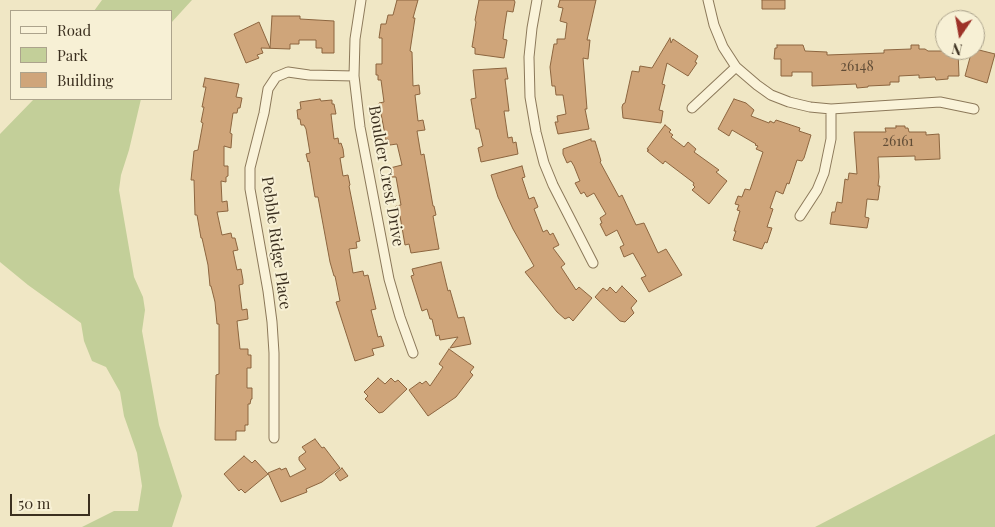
<!DOCTYPE html>
<html>
<head>
<meta charset="utf-8">
<style>
	body { margin:0 }
	#map { position:relative; width:995px; height:527px; overflow:hidden; background:#f0e7c5; font-family:"Playfair Display",serif }
	canvas { display:block }
	.legend { position:absolute; left:10px; top:10px; width:162px; height:90px; box-sizing:border-box; background:#f7f0d5; border:1px solid #aca38c; margin:0; padding:6px 9px; list-style:none; font-size:15px; color:#3b2f1f }
	.legend li { display:flex; align-items:center; gap:10px; height:25px }
	.legend b { width:25px; border:1px solid #aca38c }
	.north { position:absolute; left:935px; top:10px; width:50px; height:50px; box-sizing:border-box; background:#f7f0d5; border:1px solid #aca38c; border-radius:50%; rotate:192deg; font-size:14px; font-weight:700; line-height:20px; text-align:center; color:#3b2f1f }
	.north::after { content:''; display:block; margin:auto; width:18px; height:22px; background:#9d3228; clip-path:polygon(50% 0,100% 100%,50% 72%,0 100%) }
	.scale { position:absolute; left:10px; top:494px; width:80px; height:22px; box-sizing:border-box; border:2px solid #3b2f1f; border-top:0; padding-left:6px; font-size:15px; line-height:18px; white-space:nowrap; color:#3b2f1f; -webkit-text-stroke:4px #f7f0d5; paint-order:stroke }
</style>
</head>
<body>
<div id="map">
<canvas width="995" height="527"></canvas>
<ul class="legend">
<li><b style="height:6px;background:#faf3d9"></b>Road</li>
<li><b style="height:14px;background:#c3cf99"></b>Park</li>
<li><b style="height:14px;background:#cfa57a"></b>Building</li>
</ul>
<div class="north">N</div>
<div class="scale">50 m</div>
</div>
<script>
const context = document.querySelector('canvas').getContext('2d');
context.lineJoin = 'round';
function paint(path, color) {
  context.fillStyle = color;
  context.fill(path, 'evenodd');
}
function toPath(rows) {
  const path = new Path2D();
  for (const r of rows) {
    path.moveTo(r[0], r[1]);
    for (let i = 2; i < r.length; i += 2) path.lineTo(r[i], r[i + 1]);
  }
  return path;
}
function trace(path, color, width, dash) {
  context.strokeStyle = color;
  context.lineWidth = width;
  context.lineCap = dash ? 'butt' : 'round';
  context.setLineDash(dash || []);
  context.stroke(path);
}
function write(font, color, halo, rows, align = 'center') {
  context.font = font + ' "Playfair Display",serif';
  context.lineWidth = 4;
  context.setLineDash([]);
  context.textBaseline = 'middle';
  context.strokeStyle = halo;
  context.fillStyle = color;
  for (const [text, x, y, turn = 0] of rows) {
    context.save();
    context.translate(x, y);
    context.rotate((+turn || 0) * Math.PI / 180);
    context.textAlign = isNaN(turn) ? turn : align;
    if (halo) context.strokeText(text, 0, 0);
    context.fillText(text, 0, 0);
    context.restore();
  }
}
const green = toPath([
	[102,0,192,0,171,23,171,11,94,11],
	[34,99,141,99,129,150,121,175,119,190,134,277,143,297,145,310,142,331,159,425,182,496,172,527,82,527,114,511,138,511,142,486,137,453,124,416,120,392,106,367,92,361,84,341,81,323,28,285,0,262,0,134],
	[995,434,995,527,815,527]
]);
const building = toPath([
	[397,0,418,0,413,18,415,18,410,51,412,52,413,86,419,85,420,94,415,95,418,121,423,120,425,130,417,131,421,155,424,154,433,206,434,206,436,215,433,216,439,249,411,253,409,244,405,245,400,216,398,216,396,206,401,205,396,177,392,177,390,168,402,165,397,144,390,145,388,139,386,140,379,103,384,102,381,80,378,80,378,75,376,75,376,64,382,64,382,38,379,38,381,24,386,24,388,15,393,15,397,0],
	[479,0,514,0,515,2,513,12,507,11,504,30,503,39,507,40,504,58,475,54,475,48,472,47,476,22,475,20,479,0],
	[560,0,596,0,587,40,590,40,588,59,583,58,587,109,585,109,589,129,558,134,555,122,558,122,557,116,566,114,563,95,556,95,555,86,552,86,550,67,554,44,557,44,557,39,565,39,567,23,560,21,563,8,558,7,560,0],
	[762,0,785,0,785,9,762,9,762,0],
	[272,16,300,16,300,19,334,21,334,53,322,53,322,48,316,48,316,40,299,40,299,44,290,44,290,49,261,48,263,53,257,55,259,58,246,63,234,34,259,22,270,48,272,16],
	[670,38,671,43,673,39,698,56,695,62,697,63,688,76,667,63,662,84,665,85,659,110,663,111,661,123,623,118,622,107,623,104,625,103,632,71,639,72,640,66,652,68,670,38],
	[777,45,803,45,805,51,827,52,827,55,884,53,884,50,911,49,911,45,919,45,919,49,925,49,928,51,958,51,959,76,948,76,948,79,936,80,935,77,919,78,919,75,899,76,899,82,890,82,890,85,868,86,868,87,857,88,856,84,812,86,812,72,792,72,792,76,781,76,781,59,774,59,775,48,777,48,777,45],
	[975,49,995,54,987,83,965,76,972,50,975,49],
	[506,68,508,79,505,79,509,111,504,111,508,138,512,137,513,143,516,142,518,154,481,162,478,148,483,146,479,129,476,129,471,100,471,99,476,98,473,70,506,68],
	[205,78,239,84,236,97,242,98,240,108,238,108,237,113,233,113,230,133,232,134,231,148,224,146,224,166,228,166,228,176,226,177,226,182,221,181,222,202,227,201,228,211,217,212,222,235,231,233,232,238,235,238,238,250,233,251,237,270,241,269,243,280,243,284,239,285,242,310,247,309,248,319,237,321,240,349,248,349,248,355,251,355,251,368,247,368,247,388,252,388,252,399,251,399,250,404,248,404,248,425,245,425,245,431,236,431,236,440,215,440,216,375,219,374,219,324,217,324,215,302,211,286,210,286,208,265,202,238,201,238,197,215,195,215,194,180,191,180,194,151,198,150,203,123,201,122,204,107,202,107,206,87,203,87,205,78],
	[320,99,321,101,332,100,332,104,334,104,336,114,331,114,334,139,338,138,339,144,341,143,343,149,344,157,340,158,343,176,348,175,350,185,349,186,360,241,356,242,357,248,349,249,353,273,363,271,364,276,368,275,376,309,371,310,378,337,381,336,384,346,372,349,374,355,355,361,336,302,340,301,335,276,334,276,330,262,318,197,315,197,309,161,308,162,306,154,310,153,306,129,304,125,301,125,300,119,298,119,297,110,301,109,300,102,320,99],
	[734,99,746,103,754,110,751,116,769,123,770,121,774,123,776,120,800,128,799,131,811,135,804,158,802,161,797,160,789,184,787,183,783,194,776,191,770,208,773,209,767,227,772,228,767,243,765,242,762,249,733,240,736,231,734,231,740,211,737,210,739,205,735,204,738,196,742,197,745,189,750,190,763,152,756,149,758,146,755,145,756,144,732,130,729,136,718,129,734,99],
	[665,125,671,130,669,132,673,135,671,137,684,147,688,142,696,149,694,152,719,170,716,172,727,181,709,204,692,190,695,187,693,185,694,183,665,161,663,164,647,151,649,150,647,149,665,125],
	[896,126,905,126,905,128,908,128,909,132,926,132,926,135,939,134,940,159,915,160,915,156,878,157,879,177,878,186,880,186,878,200,867,199,865,217,869,218,867,228,830,224,832,212,835,212,837,202,842,203,845,179,848,180,849,173,857,174,854,132,886,132,885,128,896,128,896,126],
	[591,139,591,141,595,141,601,161,600,162,619,197,622,195,636,225,644,223,658,253,666,249,682,275,649,292,641,278,646,276,633,253,624,257,620,247,624,245,617,230,606,236,600,224,602,223,600,218,606,214,594,193,587,197,584,192,581,194,575,183,580,181,574,166,571,161,567,163,563,154,563,149,591,139],
	[522,166,525,177,522,178,529,199,534,197,538,207,534,209,543,232,547,230,550,235,553,233,559,245,553,248,565,264,561,267,576,290,579,287,592,298,573,321,569,317,565,319,557,312,525,272,534,266,513,229,498,197,491,175,522,166],
	[441,262,448,291,450,290,458,318,464,317,471,344,450,348,458,337,440,340,439,335,436,336,432,319,430,319,427,309,422,311,411,276,414,275,412,269,441,262],
	[622,286,637,301,631,308,634,313,625,322,620,321,595,297,603,288,607,291,610,287,616,293,622,286],
	[449,349,474,367,470,372,473,375,456,397,428,416,409,390,420,382,422,384,426,381,430,386,443,367,439,364,449,349],
	[378,378,385,384,391,378,395,382,398,380,407,389,383,412,379,413,365,399,368,396,364,392,378,378],
	[315,439,322,448,324,447,340,468,322,482,306,489,307,492,281,502,268,473,280,468,281,470,286,468,290,477,306,469,299,460,299,457,306,452,302,447,315,439],
	[244,456,252,463,255,460,268,474,245,493,241,489,239,491,224,474,244,456],
	[342,468,348,476,340,481,335,474,342,468]
]);
const minor = toPath([
	[361,0,355,39,354,76,360,127,389,279,400,317,413,353],
	[537,0,532,28,529,57,530,97,536,132,544,163,553,185,593,263],
	[708,0,714,25,723,47,736,67,757,85,771,95,789,102,810,107,831,109,940,102,974,109],
	[692,108,736,67],
	[800,216,817,190,824,173,831,139,831,109],
	[274,438,274,353,272,322,268,291,250,189,250,168,264,113,268,89,276,77,288,72,309,75,354,76]
]);
const numberNames = [
	["26148",857,67],
	["26161",898,142]
];
const streetNames = [
	["Boulder Crest Drive",386,176,80],
	["Pebble Ridge Place",276,243,82]
];
paint(green, '#c3cf99');
paint(building, '#cfa57a');
trace(building, '#8c653f', 1);
trace(minor, '#8c795a', 11);
trace(minor, '#faf3d9', 9);
write('14px', '#604c36', null, numberNames);
write('16px', '#3b2f1f', '#f7f0d5', streetNames);
</script>
</body>
</html>
